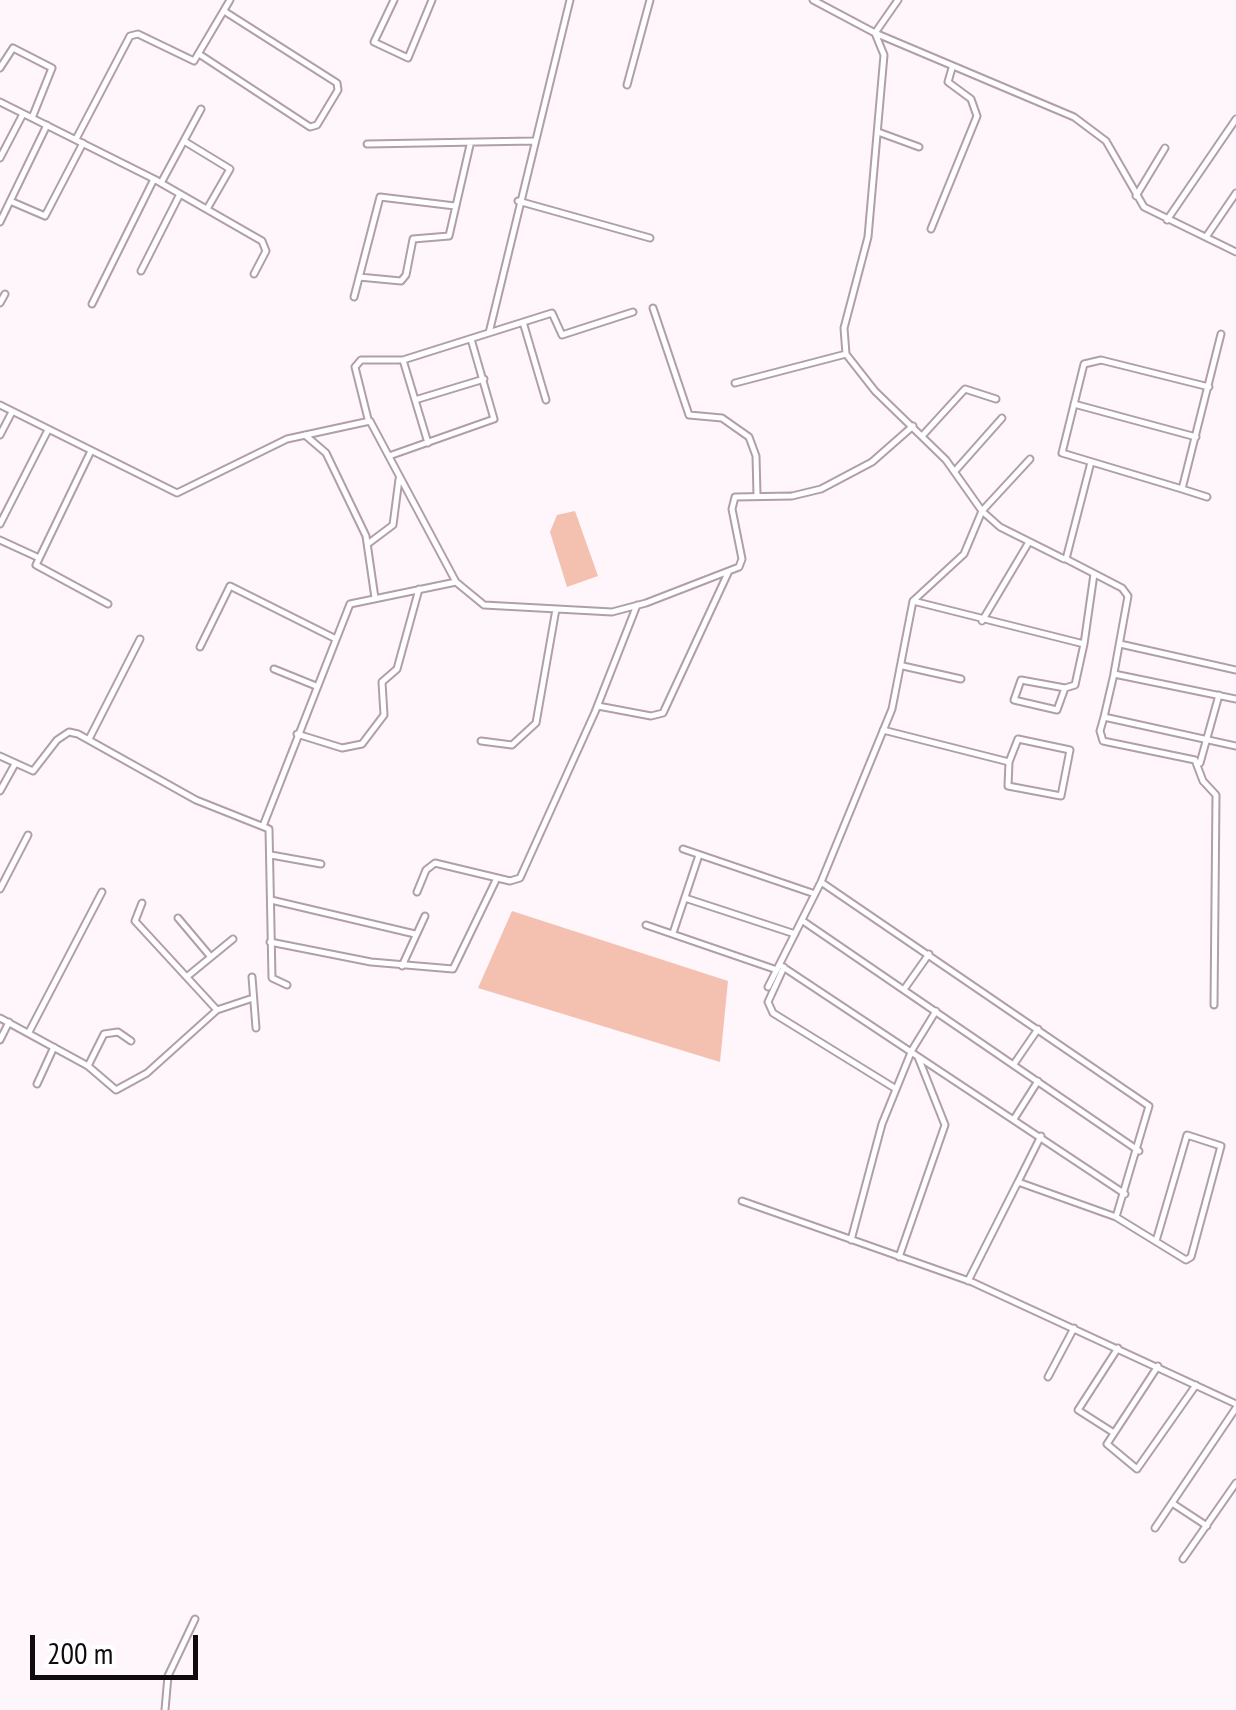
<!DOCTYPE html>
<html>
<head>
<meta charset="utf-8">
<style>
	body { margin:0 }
	#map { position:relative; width:1236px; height:1710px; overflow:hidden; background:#fef6fb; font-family:"PT Sans Narrow",sans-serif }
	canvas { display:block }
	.scale { position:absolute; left:30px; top:1635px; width:168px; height:45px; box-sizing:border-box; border:5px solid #100a0e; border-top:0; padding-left:12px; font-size:30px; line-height:35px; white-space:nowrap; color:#100a0e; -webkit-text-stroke:8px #fff; paint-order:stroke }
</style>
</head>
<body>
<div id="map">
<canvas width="1236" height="1710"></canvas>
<div class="scale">200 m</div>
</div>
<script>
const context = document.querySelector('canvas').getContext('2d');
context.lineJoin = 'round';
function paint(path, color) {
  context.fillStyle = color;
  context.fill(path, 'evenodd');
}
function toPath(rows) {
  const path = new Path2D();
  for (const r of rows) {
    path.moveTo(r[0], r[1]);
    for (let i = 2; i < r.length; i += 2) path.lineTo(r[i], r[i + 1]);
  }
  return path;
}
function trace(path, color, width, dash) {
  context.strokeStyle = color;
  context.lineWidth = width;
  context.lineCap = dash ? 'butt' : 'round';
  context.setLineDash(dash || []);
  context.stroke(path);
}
const green = toPath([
	[575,511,598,576,567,587,550,532,557,515],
	[512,911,728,981,720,1062,478,988]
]);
const minor = toPath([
	[394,0,374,42,408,58,432,0],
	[898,0,875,33,1074,117,1106,141,1144,207,1236,252],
	[199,54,310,127,317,125,338,90,337,83,224,11],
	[0,68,13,48,52,68,32,118],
	[627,85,650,0],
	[0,102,154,179,262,241,266,251,254,274],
	[878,132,919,147],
	[76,139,130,36,138,34,194,61,230,0],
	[184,141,230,169,207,209],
	[367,144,533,141],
	[0,158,23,114],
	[161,183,201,109],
	[1136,196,1165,148],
	[10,201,45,216,83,143],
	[518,201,650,238],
	[1167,220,1236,119],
	[0,222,47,125],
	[931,229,977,116,971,99,948,82,952,68],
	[1206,237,1236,193],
	[141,271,180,194],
	[359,277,401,281,406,275,413,239,449,236,470,145],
	[354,297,380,197,455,206],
	[0,303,5,294],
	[92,304,154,179],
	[653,308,689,415,722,418,749,437,756,456,757,495],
	[523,322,546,400],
	[489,333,570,0],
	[403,360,428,443],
	[735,383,846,354],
	[415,400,484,379],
	[1074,404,1196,437],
	[0,405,177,493,287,439,370,421,456,582],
	[368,419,355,367,361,360,403,360,552,313,562,335,633,312],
	[0,435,12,412],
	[305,435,326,453,366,536,375,598],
	[923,435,965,389,996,399],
	[90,453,36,565,108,604],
	[389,456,494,419,471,339],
	[1030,459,982,511,1000,527,1064,559],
	[1091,462,1066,559,1122,588,1128,596,1114,673],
	[955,471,1002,418],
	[1182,489,1062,453,1084,364,1101,360,1209,387],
	[1207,497,1182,489,1221,334],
	[0,524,48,430],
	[0,540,37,557],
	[369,543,393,525,399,479],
	[913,601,1084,644,1094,574],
	[982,621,1029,542],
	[1120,644,1236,670],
	[200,647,230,586,334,638],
	[903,666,961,679],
	[274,669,316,686],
	[1065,688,1021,680,1014,700,1057,710,1065,688,1075,685,1084,644],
	[1236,699,1114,674,1104,717,1236,746],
	[598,706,651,716,663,713,728,573],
	[1104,717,1100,731,1103,741,1195,760,1203,781,1216,795,1214,1005],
	[883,730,1009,762],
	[297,734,342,748,362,744,384,715,382,682,397,669,419,589],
	[89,739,140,639],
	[1018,739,1070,750,1061,796,1008,786,1009,762,1018,739],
	[481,741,512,745,536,723,556,609],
	[0,756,33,771,57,740,69,732,78,734,196,800,269,829,272,978,287,985],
	[1200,763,1219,695],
	[0,791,15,764],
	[263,826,350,604,456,582,484,605,612,612,646,603,739,567,742,559,732,509,735,497,792,496,821,489,872,462,913,426],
	[683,849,815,894],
	[271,855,321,864],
	[821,882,1149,1106,1116,1217],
	[0,889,28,835],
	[417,892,426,870,435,863,510,881,520,878,595,712,637,605],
	[685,898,795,934],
	[271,900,415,934],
	[142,903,135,921,217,1010],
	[178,918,210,956],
	[803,921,1139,1151],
	[646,925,777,970],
	[673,933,699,855],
	[270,942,371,962,453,969,497,878],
	[780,965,1125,1194],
	[402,966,425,916],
	[784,967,768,1002,773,1013,896,1089],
	[189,975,233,939],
	[252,977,256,1028],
	[768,987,821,882,892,709,913,601,964,554,982,511,946,460,875,391,846,354,844,328,868,237,884,55,875,33,813,0],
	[905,988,929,954],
	[0,1018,88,1066,116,1090,147,1073,217,1010,250,999],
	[29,1032,102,892],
	[0,1040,9,1022],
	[1014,1064,1038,1029],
	[88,1066,104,1034,118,1032,131,1041],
	[37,1084,54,1047],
	[1014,1119,1038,1081],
	[1041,1136,1018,1182,1116,1217,1186,1260,1191,1257,1221,1146,1187,1135,1156,1241],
	[742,1201,972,1282,1236,1404],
	[851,1240,882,1124,912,1050,936,1011],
	[899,1257,945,1125,918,1057],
	[968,1281,1018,1182],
	[1158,1366,1107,1444,1137,1469,1196,1385],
	[1048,1377,1074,1328],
	[1114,1433,1078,1410,1118,1348],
	[1172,1503,1207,1526],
	[1155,1528,1236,1408],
	[1183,1559,1236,1483],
	[165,1710,168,1676,195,1619]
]);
paint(green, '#f4c1b1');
trace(minor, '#b09eab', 9);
trace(minor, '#fff', 5);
</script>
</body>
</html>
